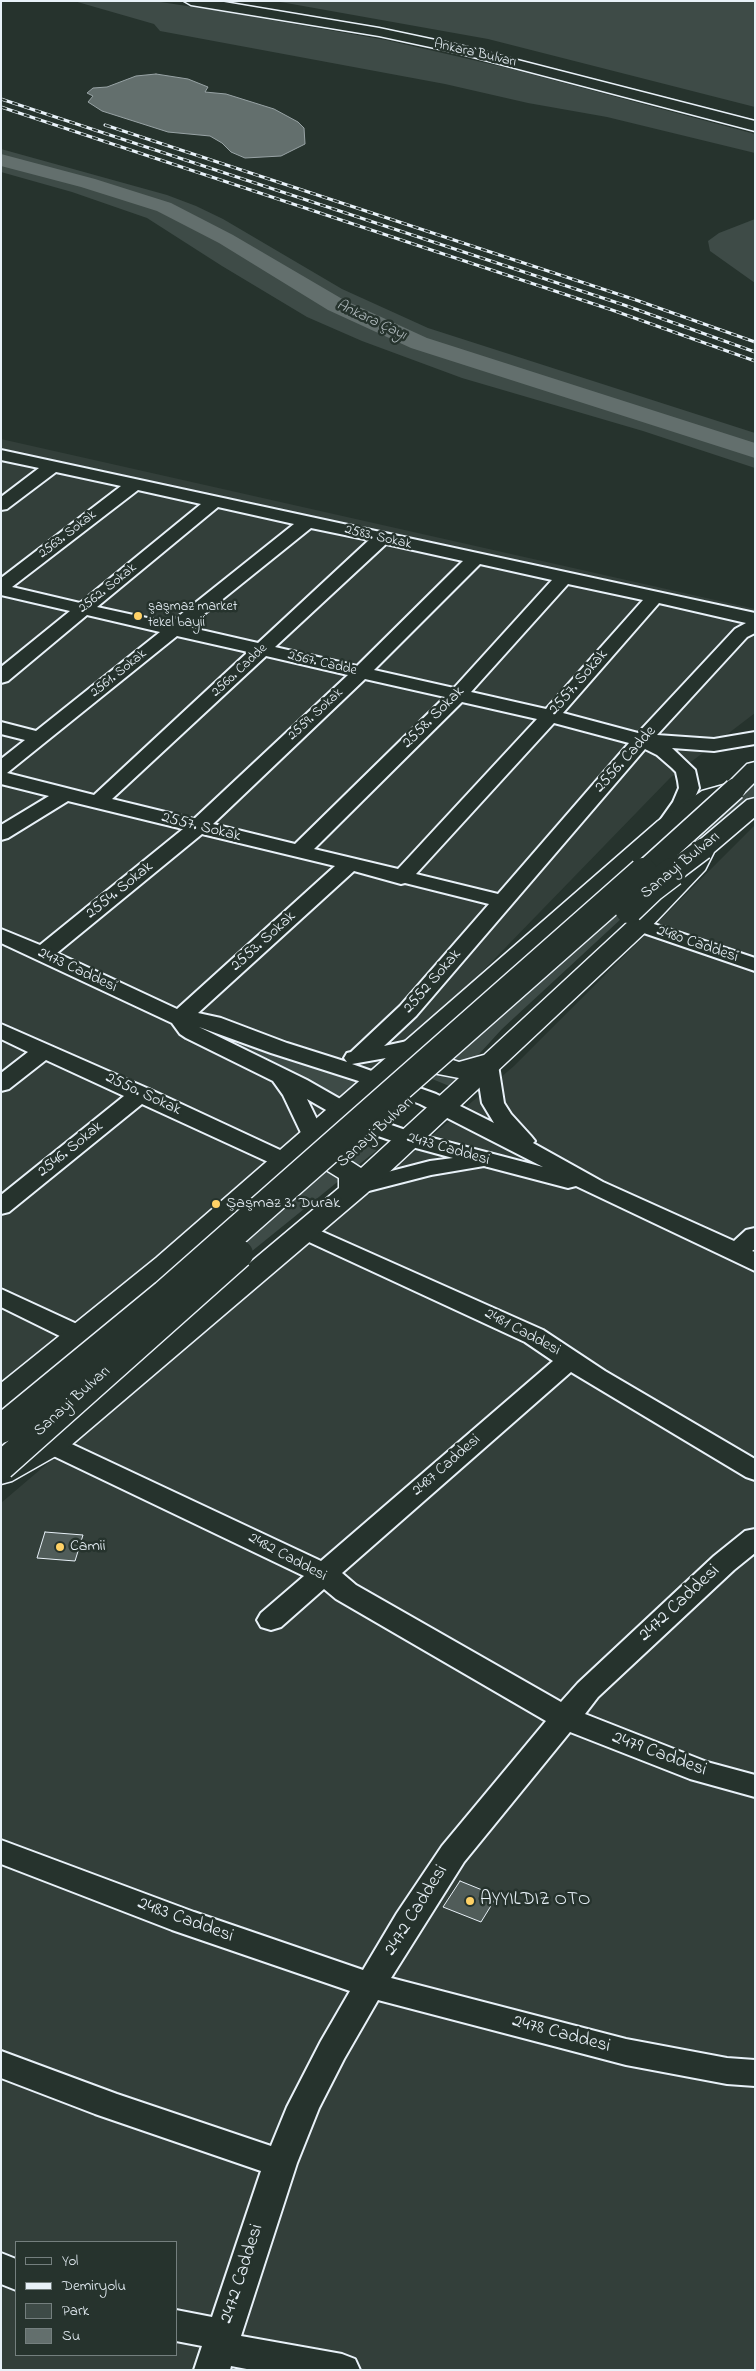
<!DOCTYPE html>
<html>
<head>
<meta charset="utf-8">
<style>
	body { margin:0 }
	#map { position:relative; width:756px; height:2371px; overflow:hidden; background:#26332d; font-family:"Indie Flower",sans-serif }
	canvas { display:block }
	.frame { position:absolute; inset:0; border:2px solid #e8f1f8; pointer-events:none }
	.legend { position:absolute; left:15px; top:2241px; width:162px; height:115px; box-sizing:border-box; background:#26332d; border:1px solid #747f7e; margin:0; padding:6px 9px; list-style:none; font-size:15px; color:#e8f1f8 }
	.legend li { display:flex; align-items:center; gap:10px; height:25px }
	.legend b { width:25px; border:1px solid #747f7e }
</style>
</head>
<body>
<div id="map">
<canvas width="756" height="2371"></canvas>
<div class="frame"></div>
<ul class="legend">
<li><b style="height:6px;background:#26332d"></b>Yol</li>
<li><b style="height:6px;background:#e8f1f8"></b>Demiryolu</li>
<li><b style="height:14px;background:#3e4b47"></b>Park</li>
<li><b style="height:14px;background:#636f6d"></b>Su</li>
</ul>
</div>
<script>
const context = document.querySelector('canvas').getContext('2d');
context.lineJoin = 'round';
function paint(path, color) {
  context.fillStyle = color;
  context.fill(path, 'evenodd');
}
function toPath(rows) {
  const path = new Path2D();
  for (const r of rows) {
    path.moveTo(r[0], r[1]);
    for (let i = 2; i < r.length; i += 2) path.lineTo(r[i], r[i + 1]);
  }
  return path;
}
function trace(path, color, width, dash) {
  context.strokeStyle = color;
  context.lineWidth = width;
  context.lineCap = dash ? 'butt' : 'round';
  context.setLineDash(dash || []);
  context.stroke(path);
}
function write(font, color, halo, rows, align = 'center') {
  context.font = font + ' "Indie Flower",sans-serif';
  context.lineWidth = 5;
  context.setLineDash([]);
  context.textBaseline = 'middle';
  context.strokeStyle = halo;
  context.fillStyle = color;
  for (const [text, x, y, turn = 0] of rows) {
    context.save();
    context.translate(x, y);
    context.rotate((+turn || 0) * Math.PI / 180);
    context.textAlign = isNaN(turn) ? turn : align;
    if (halo) context.strokeText(text, 0, 0);
    context.fillText(text, 0, 0);
    context.restore();
  }
}
const built = toPath([
	[1,439,755,609,755,713,670,778,376,1081,1,1396],
	[755,825,755,2370,1,2370,1,1503,514,1066],
	[16,2242,176,2242,176,2355,16,2355]
]);
const green = toPath([
	[74,1,154,1,220,11,386,40,512,69,755,134,755,153,607,117,528,103,445,84,160,31,154,24],
	[275,1,755,1,755,107,488,39],
	[1,149,167,195,196,206,223,219,342,289,428,328,755,433,755,468,643,431,462,378,362,341,307,317,222,266,147,218,72,192,1,172],
	[755,219,755,283,710,251,708,241,719,233],
	[755,781,755,795,502,1029,469,1065,454,1088,425,1076,484,1032],
	[198,1025,357,1083,341,1099,290,1071,197,1026],
	[350,1140,377,1150,1,1454,1,1434]
]);
const water = toPath([
	[156,74,188,79,208,87,205,92,226,94,274,109,298,122,304,128,305,144,281,156,245,158,231,152,222,143,210,136,168,132,102,111,88,102,93,96,87,93,93,88,107,87,136,76,156,74]
]);
const river = toPath([
	[1,154,95,179,171,203,233,235,344,300,427,338,755,443,755,458,411,348,328,310,219,243,157,211,81,187,1,166,1,154]
]);
const building = toPath([
	[45,1532,83,1535,75,1561,37,1558,45,1532],
	[460,1881,497,1896,481,1922,443,1907,460,1881]
]);
const minor = toPath([
	[1,450,755,613,755,633,747,637,657,735,714,739,755,732,755,744,714,751,672,748,695,770,699,788,693,802,673,830,666,832,659,830,656,826,673,802,679,788,678,781,676,772,672,768,657,755,645,749,416,1016,384,1046,412,1040,420,1042,423,1047,420,1052,352,1064,436,1094,494,1123,482,1103,476,1065,479,1060,487,1058,495,1060,498,1065,504,1103,511,1114,531,1136,535,1141,533,1143,603,1182,734,1241,746,1230,755,1228,755,1249,752,1251,755,1252,755,1271,576,1186,568,1188,484,1166,431,1175,357,1194,349,1192,345,1187,349,1182,430,1161,453,1158,401,1144,361,1130,307,1099,324,1134,320,1139,312,1141,304,1139,283,1095,273,1081,186,1038,180,1034,172,1023,1,943,1,929,40,945,183,829,68,801,8,838,1,840,1,825,49,796,1,784,1,759,25,740,1,734,1,722,36,731,160,632,87,615,8,681,1,683,1,667,70,611,1,595,1,578,121,486,56,472,7,509,1,510,1,497,39,468,1,460,1,450],
	[138,490,201,504,80,603,12,587,138,490],
	[218,507,294,524,170,623,97,607,218,507],
	[311,528,369,540,258,643,188,627,311,528],
	[386,544,463,561,357,666,275,647,386,544],
	[480,564,552,580,454,688,374,670,480,564],
	[568,584,643,600,546,709,471,692,568,584],
	[659,603,746,623,735,629,638,733,563,713,659,603],
	[177,636,248,652,94,795,7,773,177,636],
	[266,656,348,675,194,819,112,799,266,656],
	[365,679,445,697,295,844,213,824,365,679],
	[462,702,537,719,398,869,314,849,462,702],
	[554,723,629,743,498,894,416,874,554,723],
	[202,834,335,866,177,1009,57,953,202,834],
	[354,871,401,884,405,883,489,904,400,1006,351,1052,347,1053,344,1058,347,1062,287,1043,221,1018,198,1013,354,871],
	[199,1027,271,1053,368,1084,420,1104,543,1167,417,1134,377,1120,307,1080,199,1027],
	[639,919,755,958,755,971,632,929,628,925,632,921,639,919],
	[1,1024,149,1089,293,1156,297,1161,293,1166,285,1168,277,1166,142,1104,9,1212,1,1214,1,1195,124,1096,46,1060,9,1089,1,1091,1,1073,28,1052,1,1039,1,1024],
	[305,1224,543,1330,605,1371,755,1459,755,1480,746,1477,571,1372,342,1573,356,1585,561,1702,578,1683,714,1556,745,1531,755,1529,755,1553,734,1570,598,1697,585,1714,707,1762,755,1775,755,1797,690,1779,570,1732,464,1862,391,1978,626,2039,727,2058,755,2060,755,2086,727,2084,626,2065,378,2000,344,2059,319,2108,297,2163,241,2336,342,2354,355,2359,360,2370,252,2370,231,2366,230,2370,194,2370,202,2346,176,2341,176,2310,212,2317,261,2171,95,2114,1,2078,1,2051,117,2094,271,2146,287,2107,321,2041,350,1991,172,1930,1,1864,1,1840,194,1912,363,1970,397,1913,442,1846,546,1721,336,1599,324,1589,281,1627,271,1630,261,1627,257,1620,261,1613,304,1576,43,1451,39,1445,43,1439,52,1436,61,1439,321,1561,553,1361,525,1342,296,1236,293,1231,296,1226,305,1224],
	[1,1289,90,1330,94,1336,90,1342,81,1344,72,1342,1,1307,1,1289],
	[1,2253,16,2259,16,2290,1,2284,1,2253]
]);
const major = toPath([
	[184,1,218,1,379,28,459,45,755,121,755,131,458,53,379,36,191,5,184,1],
	[755,762,755,782,743,794,718,801,674,831,433,1043,437,1055,459,1062,484,1055,630,920,686,863,695,844,747,800,755,798,755,817,714,852,705,870,648,930,367,1193,63,1452,12,1481,1,1484,1,1460,41,1438,339,1188,339,1178,321,1167,296,1164,176,1270,12,1406,1,1409,1,1383,156,1258,658,821,702,791,727,784,747,764,755,762],
	[413,1061,416,1065,433,1073,459,1078,361,1168,341,1155,314,1149,413,1061]
]);
const rail = toPath([
	[1,99,624,305,755,352],
	[1,107,612,310,755,361],
	[105,125,636,300,755,342]
]);
const majorBridgeFar1 = toPath([
	[641,874,735,789],
	[670,874,703,849]
]);
const majorBridge = toPath([
	[629,909,651,888,672,872],
	[1,1429,165,1294,643,872],
	[1,1466,239,1254]
]);
const markers = [
	[138,616,5,"#ffd166"],
	[216,1204,5,"#ffd166"],
	[60,1547,5,"#ffd166"],
	[470,1901,5,"#ffd166"]
];
const farStreetnames = [
	["Ankara Bulvarı",475,54,13],
	["2563. Sokak",68,535,-38],
	["2583. Sokak",378,538,13],
	["2562. Sokak",108,589,-39],
	["2567. Cadde",322,664,13],
	["2560. Cadde",240,671,-43],
	["2561. Sokak",119,674,-39],
	["2559. Sokak",316,715,-43]
];
const farPoinames = [
	["şaşmaz market",148,608],
	["tekel bayii",148,624]
];
const farWaternames = [
	["Ankara Çayı",371,321,25]
];
const streetNames = [
	["2557. Sokak",579,683,-49],
	["2558. Sokak",434,718,-45],
	["2556. Cadde",626,760,-48],
	["2557. Sokak",201,828,14],
	["Sanayi Bulvarı",681,866,-39],
	["2554. Sokak",120,891,-39],
	["2553. Sokak",264,942,-42],
	["2480 Caddesi",697,945,19],
	["2473 Caddesi",77,971,25],
	["2552 Sokak",433,982,-49],
	["2550. Sokak",143,1095,25],
	["Sanayi Bulvarı",376,1133,-42],
	["2546. Sokak",71,1150,-39],
	["2473 Caddesi",448,1150,16],
	["2481 Caddesi",522,1333,28],
	["Sanayi Bulvarı",73,1402,-42],
	["2487 Caddesi",447,1466,-41],
	["2482 Caddesi",287,1558,28]
];
const poiNames = [
	["Şaşmaz 3. Durak",226,1204],
	["Camii",70,1547]
];
const nearStreetnames = [
	["2472 Caddesi",680,1604,-43],
	["2479 Caddesi",659,1755,20],
	["2472 Caddesi",417,1911,-58],
	["2483 Caddesi",185,1921,20],
	["2478 Caddesi",561,2035,15],
	["2472 Caddesi",243,2274,-72]
];
const nearPoinames = [
	["AYYILDIZ OTO",480,1901]
];
paint(built, '#333f3a');
paint(green, '#3e4b47');
paint(water, '#636f6d');
trace(water, '#98a3a5', 1);
paint(river, '#636f6d');
paint(building, '#505c59');
trace(building, '#e8f1f8', 1);
trace(minor, '#e8f1f8', 4);
trace(major, '#e8f1f8', 3);
paint(minor, '#26332d');
paint(major, '#26332d');
trace(rail, '#e8f1f8', 3);
trace(rail, '#26332d', 2, [6]);
trace(majorBridgeFar1, '#e8f1f8', 24, []);
trace(majorBridge, '#e8f1f8', 31, []);
trace(majorBridgeFar1, '#26332d', 21);
trace(majorBridge, '#26332d', 28);
for (const [x, y, r, color] of markers) {
  const dot = new Path2D();
  dot.arc(x, y, r, 0, 2 * Math.PI);
  context.fillStyle = color;
  context.fill(dot);
  trace(dot, '#26332d', 2);
}
write('14px', '#e8f1f8', '#26332d', farStreetnames);
write('14px', '#e8f1f8', '#26332d', farPoinames, 'left');
write('italic 15px', '#b3bdc0', '#26332d', farWaternames);
write('16px', '#e8f1f8', '#26332d', streetNames);
write('16px', '#e8f1f8', '#26332d', poiNames, 'left');
write('19px', '#e8f1f8', '#26332d', nearStreetnames);
write('19px', '#e8f1f8', '#26332d', nearPoinames, 'left');
</script>
</body>
</html>
